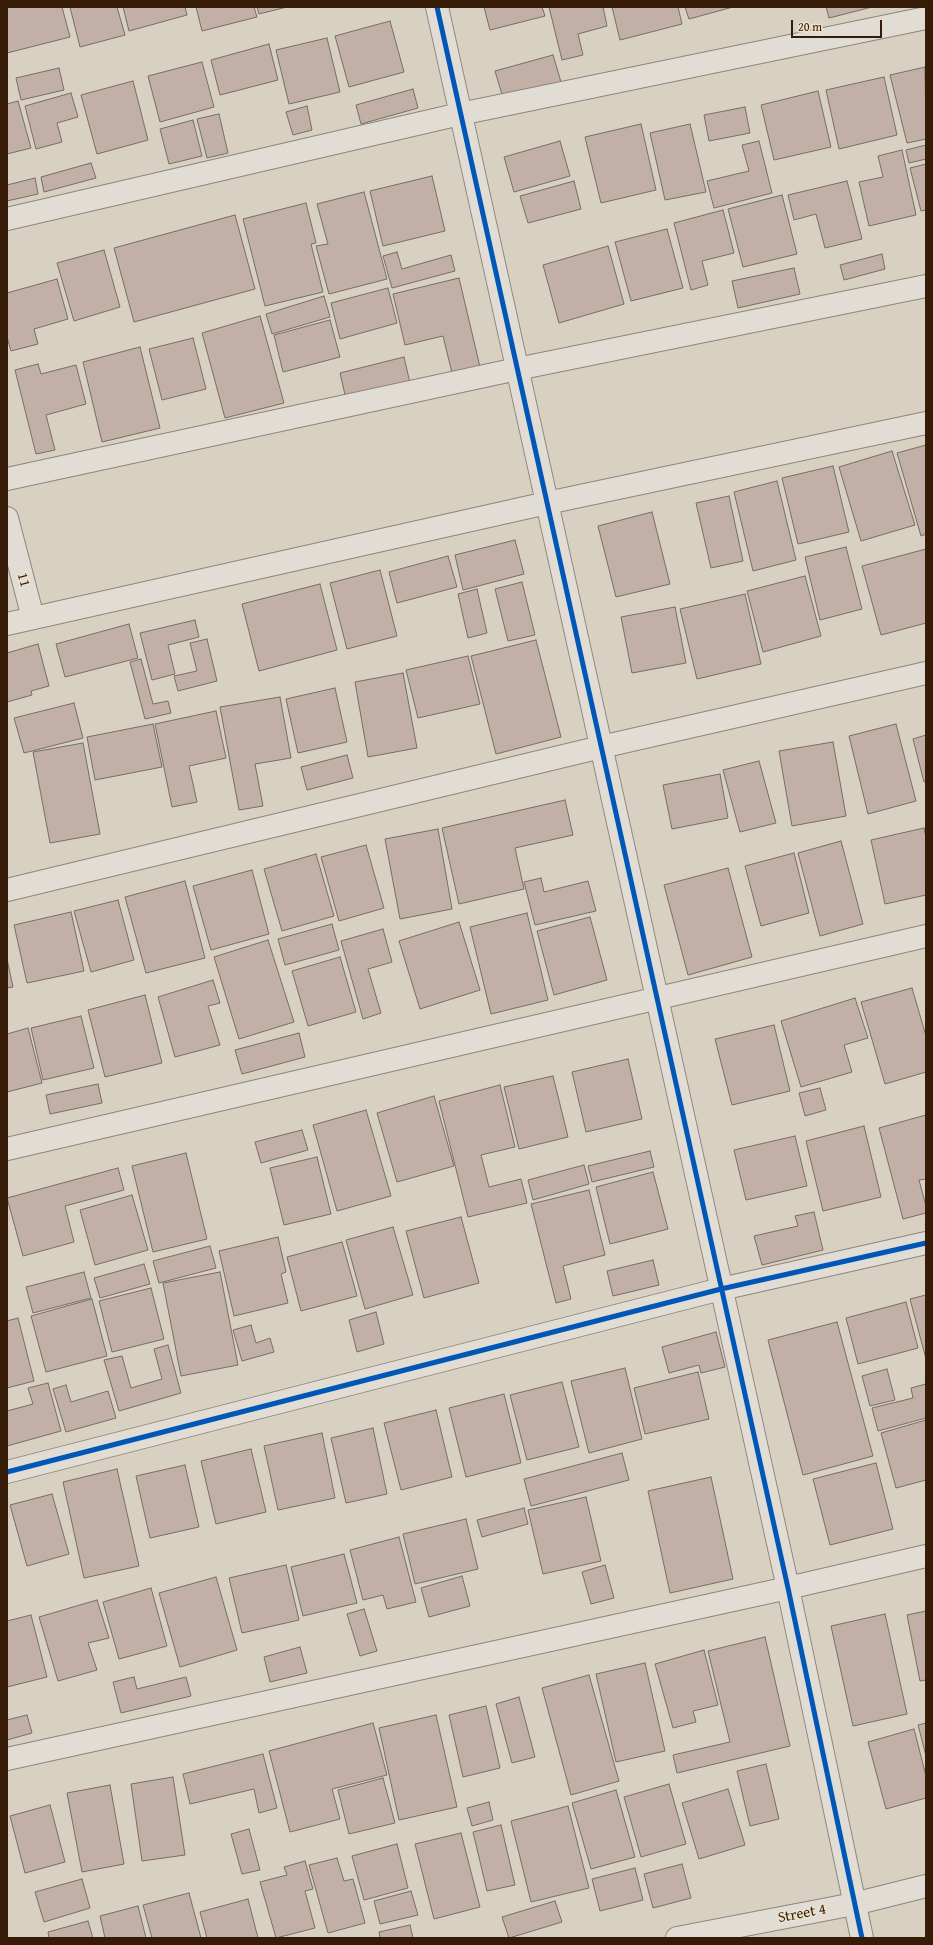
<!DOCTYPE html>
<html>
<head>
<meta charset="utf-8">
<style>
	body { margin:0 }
	#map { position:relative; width:933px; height:1945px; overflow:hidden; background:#d8d0c0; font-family:"Gentium Book Plus",serif }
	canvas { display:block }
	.frame { position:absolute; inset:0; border:8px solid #361b06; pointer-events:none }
	.scale { position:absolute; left:791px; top:20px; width:91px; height:18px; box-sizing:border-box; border:2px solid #361b06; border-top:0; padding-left:5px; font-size:12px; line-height:14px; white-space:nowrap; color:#361b06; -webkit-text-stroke:3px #ece3cf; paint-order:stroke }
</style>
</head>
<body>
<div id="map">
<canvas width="933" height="1945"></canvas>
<div class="frame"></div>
<div class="scale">20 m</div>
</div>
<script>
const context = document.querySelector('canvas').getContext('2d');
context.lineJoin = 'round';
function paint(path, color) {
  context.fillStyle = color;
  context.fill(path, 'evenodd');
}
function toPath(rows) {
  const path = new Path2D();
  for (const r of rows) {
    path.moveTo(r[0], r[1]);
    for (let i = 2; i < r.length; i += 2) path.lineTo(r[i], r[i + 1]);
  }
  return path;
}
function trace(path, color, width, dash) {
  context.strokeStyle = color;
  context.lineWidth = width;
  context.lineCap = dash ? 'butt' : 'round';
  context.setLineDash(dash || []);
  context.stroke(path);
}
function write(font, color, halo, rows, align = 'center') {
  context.font = font + ' "Gentium Book Plus",serif';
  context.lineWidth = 3;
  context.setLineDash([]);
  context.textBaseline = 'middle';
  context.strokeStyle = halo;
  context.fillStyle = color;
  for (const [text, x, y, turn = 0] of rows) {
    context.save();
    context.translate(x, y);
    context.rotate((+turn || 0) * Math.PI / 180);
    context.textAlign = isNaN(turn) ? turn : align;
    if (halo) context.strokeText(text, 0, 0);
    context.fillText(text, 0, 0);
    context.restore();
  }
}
const building = toPath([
	[7,7,62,7,70,37,7,53,7,7],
	[70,7,117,7,125,35,80,47,70,7],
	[123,7,185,7,187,15,129,31,123,7],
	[196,7,254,7,257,17,202,31,196,7],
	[257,7,287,7,259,14,257,7],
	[484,7,542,7,545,16,490,30,484,7],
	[549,7,603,7,607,26,578,34,583,55,562,60,549,7],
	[612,7,678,7,682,24,620,40,612,7],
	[685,7,733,7,689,19,685,7],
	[826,7,872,7,829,18,826,7],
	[390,21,404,72,349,87,335,36,390,21],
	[327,38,340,92,289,104,276,50,327,38],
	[269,44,278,80,220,95,211,60,269,44],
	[553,55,561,82,503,98,495,71,553,55],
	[202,62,214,107,160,122,148,76,202,62],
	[925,67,926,139,907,143,890,75,925,67],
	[59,68,64,90,21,100,16,78,59,68],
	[884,77,897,135,839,149,826,90,884,77],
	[133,81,148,140,97,154,81,95,133,81],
	[413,89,418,108,361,124,356,105,413,89],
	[818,91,831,147,774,160,761,105,818,91],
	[71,93,78,117,57,123,62,142,36,149,25,106,71,93],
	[18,101,31,148,7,154,7,104,18,101],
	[307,106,312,130,293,135,286,112,307,106],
	[745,107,750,133,709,141,704,115,745,107],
	[219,114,228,153,207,158,197,119,219,114],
	[193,120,202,156,169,164,160,129,193,120],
	[641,124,656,190,601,203,585,137,641,124],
	[690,124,706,192,665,200,650,133,690,124],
	[560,141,570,176,514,192,504,157,560,141],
	[759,141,772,193,714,208,707,181,749,171,742,145,759,141],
	[926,145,926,159,909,163,906,150,926,145],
	[902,150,916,215,869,226,859,182,883,177,878,156,902,150],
	[91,163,96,178,44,192,41,177,91,163],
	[926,164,926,210,921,211,910,168,926,164],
	[432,176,445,231,383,246,370,191,432,176],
	[35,178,38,194,7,201,7,185,35,178],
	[574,181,581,209,528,223,520,196,574,181],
	[847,181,862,239,825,248,816,214,794,220,788,195,847,181],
	[364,192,387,279,329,294,316,246,328,244,317,204,364,192],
	[782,195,797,254,743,267,728,209,782,195],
	[306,203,316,243,311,244,323,292,265,306,243,219,306,203],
	[723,210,734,253,702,261,708,285,691,290,674,223,723,210],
	[235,215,255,289,134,322,114,248,235,215],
	[667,229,683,288,631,301,615,242,667,229],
	[608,246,624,304,559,323,543,265,608,246],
	[104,250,120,307,74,321,57,263,104,250],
	[397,252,402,269,451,255,455,271,392,288,383,256,397,252],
	[882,254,885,269,844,280,840,265,882,254],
	[794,268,800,294,738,308,732,281,794,268],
	[459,278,480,367,452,373,443,336,405,345,393,294,459,278],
	[57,279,68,319,34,329,38,344,11,351,7,337,7,293,57,279],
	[388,288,397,323,340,339,331,303,388,288],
	[324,296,330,317,272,334,266,314,324,296],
	[260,316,284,403,225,418,202,333,260,316],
	[330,320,340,357,283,372,274,335,330,320],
	[193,338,206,389,162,400,149,349,193,338],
	[140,347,160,428,102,442,83,362,140,347],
	[404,357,410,383,346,399,340,373,404,357],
	[38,364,41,374,76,365,86,404,46,415,55,450,36,454,15,370,38,364],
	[926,445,926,534,921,536,897,453,926,445],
	[892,451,915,525,861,541,839,467,892,451],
	[833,466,849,532,798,544,782,478,833,466],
	[777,481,796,560,753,571,734,492,777,481],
	[729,496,743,561,711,568,696,503,729,496],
	[652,512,670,584,616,597,598,526,652,512],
	[515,540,524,574,463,590,455,555,515,540],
	[846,547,862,609,820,620,805,557,846,547],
	[926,549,926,623,881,635,862,566,926,549],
	[448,556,457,587,397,603,389,572,448,556],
	[380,570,397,636,347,649,330,583,380,570],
	[805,576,821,636,763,652,747,591,805,576],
	[522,582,535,635,508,641,495,589,522,582],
	[320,584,337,650,259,671,242,604,320,584],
	[477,589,487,633,468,638,458,594,477,589],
	[745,594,761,664,697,679,680,609,745,594],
	[675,607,686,663,632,673,621,617,675,607],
	[195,620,199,637,168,645,175,674,152,680,140,633,195,620],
	[129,624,138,658,65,677,56,644,129,624],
	[207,639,217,681,178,691,174,676,197,671,190,643,207,639],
	[536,640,561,737,496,754,471,656,536,640],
	[38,644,49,686,31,691,32,695,7,702,7,653,38,644],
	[468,656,480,704,418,718,406,670,468,656],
	[141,659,153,704,168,701,171,713,145,719,130,662,141,659],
	[403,673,417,748,368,757,355,682,403,673],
	[335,688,347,742,298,753,286,699,335,688],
	[280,697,291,758,255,764,263,806,239,810,220,707,280,697],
	[74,703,83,738,24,753,14,718,74,703],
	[216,711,226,758,189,766,197,802,172,807,155,724,216,711],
	[153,724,162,767,95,780,87,737,153,724],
	[896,724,916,801,868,814,849,736,896,724],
	[926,735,926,781,924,782,913,739,926,735],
	[833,742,846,816,792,826,779,751,833,742],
	[83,743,100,834,50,843,33,752,83,743],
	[347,755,353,778,307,790,301,767,347,755],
	[759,761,776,823,740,832,723,770,759,761],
	[720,774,728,818,672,829,663,785,720,774],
	[565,800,573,835,515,848,524,889,459,904,442,828,565,800],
	[924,828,926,838,926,895,885,904,871,840,924,828],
	[438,829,452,909,400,919,385,839,438,829],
	[841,841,863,924,820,936,798,853,841,841],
	[366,845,384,908,339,921,321,857,366,845],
	[794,853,809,913,761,926,745,866,794,853],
	[316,854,334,916,282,931,264,869,316,854],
	[728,868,752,957,688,975,664,885,728,868],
	[252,870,269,934,211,950,193,886,252,870],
	[541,878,544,892,588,881,596,911,535,925,524,882,541,878],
	[185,881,205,958,146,973,125,897,185,881],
	[118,900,134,960,91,972,74,911,118,900],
	[71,912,84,971,27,983,14,925,71,912],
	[527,913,548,1000,491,1014,470,927,527,913],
	[590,917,607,980,554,995,537,931,590,917],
	[459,922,480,990,420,1009,399,941,459,922],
	[332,924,339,950,285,965,278,939,332,924],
	[383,929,392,962,368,969,381,1013,363,1019,341,941,383,929],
	[268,940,294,1022,239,1039,214,957,268,940],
	[340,957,356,1012,308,1026,292,971,340,957],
	[7,959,13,987,7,988,7,959],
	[213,980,220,1003,208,1006,220,1045,175,1057,158,997,213,980],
	[912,988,926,1036,926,1072,885,1084,861,1002,912,988],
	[145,995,162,1063,105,1077,88,1010,145,995],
	[855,998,868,1038,844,1045,852,1072,801,1087,781,1021,855,998],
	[81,1016,94,1068,43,1080,31,1028,81,1016],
	[774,1025,790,1091,732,1105,715,1039,774,1025],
	[28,1028,42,1083,7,1092,7,1034,28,1028],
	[299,1033,305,1057,242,1074,235,1050,299,1033],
	[628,1059,642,1119,586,1132,572,1072,628,1059],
	[553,1076,568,1137,519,1149,504,1087,553,1076],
	[98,1084,102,1103,50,1114,46,1095,98,1084],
	[500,1085,515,1147,481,1155,489,1187,521,1179,527,1203,468,1217,439,1101,500,1085],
	[820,1088,826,1110,805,1116,799,1093,820,1088],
	[434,1096,454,1166,397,1182,377,1113,434,1096],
	[366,1110,391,1196,337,1211,313,1125,366,1110],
	[926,1115,926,1179,919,1180,926,1206,926,1213,903,1219,879,1128,926,1115],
	[864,1126,881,1197,823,1211,806,1141,864,1126],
	[302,1130,308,1150,261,1163,255,1142,302,1130],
	[795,1136,807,1186,746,1200,734,1150,795,1136],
	[650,1151,654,1167,592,1182,588,1166,650,1151],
	[186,1153,207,1239,153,1252,132,1166,186,1153],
	[317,1157,331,1214,284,1225,270,1168,317,1157],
	[584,1165,589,1184,533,1200,528,1180,584,1165],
	[118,1168,124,1190,65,1206,74,1242,23,1256,7,1198,118,1168],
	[653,1172,668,1229,610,1244,596,1187,653,1172],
	[589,1190,605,1255,563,1266,571,1299,556,1303,531,1204,589,1190],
	[132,1195,148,1250,95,1265,80,1210,132,1195],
	[814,1212,823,1250,762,1265,754,1236,798,1226,795,1216,814,1212],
	[461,1217,479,1283,424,1298,406,1231,461,1217],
	[393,1227,413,1295,365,1309,346,1240,393,1227],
	[278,1237,286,1272,281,1274,288,1303,234,1316,219,1251,278,1237],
	[342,1242,357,1296,301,1311,287,1257,342,1242],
	[210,1246,216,1268,159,1283,153,1261,210,1246],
	[653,1260,659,1285,613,1296,607,1271,653,1260],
	[144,1264,150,1284,100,1298,94,1278,144,1264],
	[84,1272,91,1298,33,1313,26,1287,84,1272],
	[220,1272,238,1365,181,1376,163,1283,220,1272],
	[151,1288,164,1339,112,1352,99,1301,151,1288],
	[926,1295,926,1359,910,1299,926,1295],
	[92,1299,107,1356,46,1372,31,1316,92,1299],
	[906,1302,918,1348,858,1364,846,1318,906,1302],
	[376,1312,384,1344,357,1352,349,1320,376,1312],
	[18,1318,34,1381,7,1388,7,1321,18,1318],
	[837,1322,873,1456,803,1475,768,1340,837,1322],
	[251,1325,256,1343,270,1338,274,1352,242,1361,233,1330,251,1325],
	[716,1332,725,1367,701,1373,699,1365,669,1373,662,1347,716,1332],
	[168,1345,181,1393,119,1411,104,1360,122,1356,131,1388,162,1379,154,1349,168,1345],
	[625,1368,642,1439,589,1453,571,1381,625,1368],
	[887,1369,895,1400,870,1406,862,1376,887,1369],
	[698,1372,709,1419,645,1434,634,1388,698,1372],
	[562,1382,579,1447,527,1460,510,1395,562,1382],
	[48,1383,61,1431,7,1446,7,1411,33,1404,28,1388,48,1383],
	[926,1384,926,1418,878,1431,872,1408,913,1398,911,1388,926,1384],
	[66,1385,71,1402,108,1391,116,1418,66,1432,53,1389,66,1385],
	[504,1394,521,1463,466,1477,449,1408,504,1394],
	[436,1410,452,1477,401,1490,384,1423,436,1410],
	[926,1420,926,1480,896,1488,881,1433,926,1420],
	[373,1428,387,1494,346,1503,331,1438,373,1428],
	[322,1433,335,1498,278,1510,264,1446,322,1433],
	[251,1449,266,1512,216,1524,201,1461,251,1449],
	[622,1453,629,1480,531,1506,524,1479,622,1453],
	[876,1463,893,1529,830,1545,813,1479,876,1463],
	[185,1465,199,1527,150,1538,136,1476,185,1465],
	[117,1469,139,1566,84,1578,63,1482,117,1469],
	[711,1477,733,1579,670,1593,648,1491,711,1477],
	[52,1494,69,1554,27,1566,10,1505,52,1494],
	[586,1497,601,1561,543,1574,528,1510,586,1497],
	[524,1508,528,1524,482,1537,477,1520,524,1508],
	[466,1519,478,1569,415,1584,403,1534,466,1519],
	[399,1537,416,1602,387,1609,383,1595,363,1600,350,1550,399,1537],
	[344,1554,357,1603,303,1616,291,1567,344,1554],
	[286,1565,299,1620,242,1633,229,1578,286,1565],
	[605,1565,614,1598,591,1604,582,1572,605,1565],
	[462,1576,470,1606,429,1617,421,1588,462,1576],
	[216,1577,237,1650,180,1667,159,1593,216,1577],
	[151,1588,167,1646,119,1659,103,1602,151,1588],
	[97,1600,109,1638,88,1643,97,1670,58,1681,39,1617,97,1600],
	[364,1609,377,1651,360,1656,347,1614,364,1609],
	[926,1611,926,1680,920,1681,907,1615,926,1611],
	[885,1614,907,1714,853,1726,831,1626,885,1614],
	[31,1615,47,1677,7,1687,7,1621,31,1615],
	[765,1637,790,1746,677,1773,673,1755,730,1742,708,1651,765,1637],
	[300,1647,307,1673,270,1682,264,1657,300,1647],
	[704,1650,718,1705,693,1711,696,1722,673,1728,655,1664,704,1650],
	[645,1663,665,1751,616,1762,596,1674,645,1663],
	[589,1675,619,1781,571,1795,542,1688,589,1675],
	[134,1677,137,1689,186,1677,191,1696,121,1713,113,1682,134,1677],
	[519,1697,535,1757,512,1763,496,1704,519,1697],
	[486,1706,500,1768,463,1777,449,1715,486,1706],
	[27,1715,32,1733,7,1740,7,1720,27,1715],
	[436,1715,457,1807,399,1820,379,1728,436,1715],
	[373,1723,387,1775,332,1789,340,1819,290,1832,269,1751,373,1723],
	[926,1723,926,1756,918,1725,926,1723],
	[914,1729,926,1776,926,1798,886,1809,868,1742,914,1729],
	[263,1754,277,1808,259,1813,254,1789,190,1804,183,1774,263,1754],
	[766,1764,779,1819,750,1826,737,1771,766,1764],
	[173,1777,185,1855,142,1861,131,1784,173,1777],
	[383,1778,395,1823,349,1834,338,1790,383,1778],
	[669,1784,686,1844,641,1857,624,1797,669,1784],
	[110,1785,124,1864,82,1872,67,1793,110,1785],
	[728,1789,745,1845,699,1859,682,1803,728,1789],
	[616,1790,635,1857,591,1869,572,1803,616,1790],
	[489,1802,493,1820,472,1826,467,1808,489,1802],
	[50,1805,65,1862,25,1873,10,1816,50,1805],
	[568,1806,589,1888,531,1902,511,1821,568,1806],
	[501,1825,515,1885,487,1891,473,1832,501,1825],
	[249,1829,260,1870,242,1874,231,1834,249,1829],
	[461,1833,480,1907,434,1919,415,1844,461,1833],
	[397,1844,408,1888,364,1900,352,1856,397,1844],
	[337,1858,344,1881,353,1879,365,1923,328,1933,309,1865,337,1858],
	[305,1861,313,1889,305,1891,315,1928,276,1938,260,1882,287,1875,284,1867,305,1861],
	[682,1864,691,1898,653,1908,644,1874,682,1864],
	[635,1868,643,1900,600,1911,592,1879,635,1868],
	[82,1879,90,1908,44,1922,35,1892,82,1879],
	[411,1891,418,1915,380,1924,374,1901,411,1891],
	[189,1893,201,1938,152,1938,143,1905,189,1893],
	[248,1899,258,1938,207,1938,200,1912,248,1899],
	[555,1901,562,1922,509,1938,502,1917,555,1901],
	[138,1906,146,1938,105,1938,100,1916,138,1906],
	[88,1921,93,1938,49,1938,48,1932,88,1921],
	[410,1925,413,1938,380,1938,379,1932,410,1925]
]);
const street = toPath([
	[437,7,788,1588,862,1938],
	[7,219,460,114,926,18],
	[7,479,517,369,926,286],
	[7,518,33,618],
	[7,624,547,503,926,423],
	[7,890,601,747,926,673],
	[7,1149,926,936],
	[7,1472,721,1289,926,1243],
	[7,1759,788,1588,926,1556],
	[677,1938,854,1904,926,1886]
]);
const cycleway = toPath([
	[437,7,788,1588,862,1938],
	[7,1472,721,1289,926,1243]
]);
const streetNames = [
	["11",23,580,75],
	["Street 4",802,1914,-11]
];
paint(building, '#c2b0a7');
trace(building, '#766e62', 1);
trace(street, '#8e867a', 24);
trace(street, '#e1ddd4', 22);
trace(cycleway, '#0057b8', 5);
write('15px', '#361b06', '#ece3cf', streetNames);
</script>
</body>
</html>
